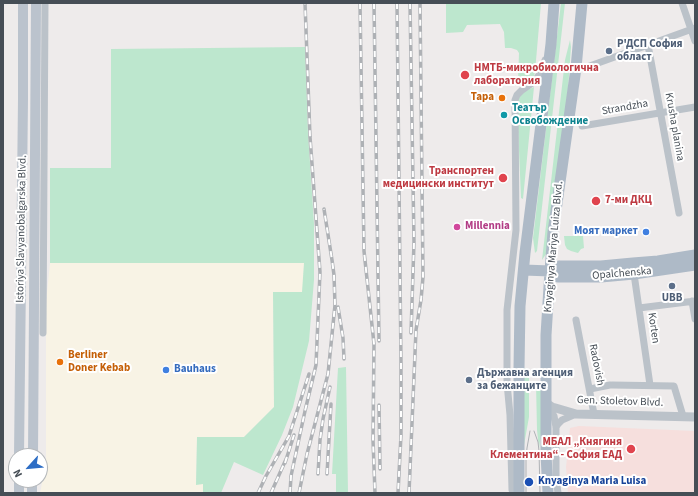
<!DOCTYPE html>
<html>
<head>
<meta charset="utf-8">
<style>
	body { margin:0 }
	#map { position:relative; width:698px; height:496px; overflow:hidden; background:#eeebeb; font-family:"Source Sans 3",sans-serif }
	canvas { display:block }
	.frame { position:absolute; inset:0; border:4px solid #464e56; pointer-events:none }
	.north { position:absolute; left:8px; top:448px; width:40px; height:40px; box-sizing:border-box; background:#fff; border:1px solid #b5b8bb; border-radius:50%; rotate:243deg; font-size:11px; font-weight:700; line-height:16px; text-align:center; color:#464e56 }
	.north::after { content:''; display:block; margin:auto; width:14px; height:18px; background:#2e6ec5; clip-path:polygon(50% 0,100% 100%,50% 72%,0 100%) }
</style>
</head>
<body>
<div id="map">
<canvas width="698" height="496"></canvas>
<div class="frame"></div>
<div class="north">N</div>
</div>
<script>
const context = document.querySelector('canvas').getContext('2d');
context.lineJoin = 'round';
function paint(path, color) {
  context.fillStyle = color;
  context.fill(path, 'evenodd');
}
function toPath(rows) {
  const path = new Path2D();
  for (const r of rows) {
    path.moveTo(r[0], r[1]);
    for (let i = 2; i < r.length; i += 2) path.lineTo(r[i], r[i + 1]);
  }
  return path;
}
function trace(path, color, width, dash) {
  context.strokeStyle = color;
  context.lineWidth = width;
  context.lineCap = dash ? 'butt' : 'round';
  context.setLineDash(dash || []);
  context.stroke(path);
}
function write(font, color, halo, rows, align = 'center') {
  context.font = font + ' "Source Sans 3",sans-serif';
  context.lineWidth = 4;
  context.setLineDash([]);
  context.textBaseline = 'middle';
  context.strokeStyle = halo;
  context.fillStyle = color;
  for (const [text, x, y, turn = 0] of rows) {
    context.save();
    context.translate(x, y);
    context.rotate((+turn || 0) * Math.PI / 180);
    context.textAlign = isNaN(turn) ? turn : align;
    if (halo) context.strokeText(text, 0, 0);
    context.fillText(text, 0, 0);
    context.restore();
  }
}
const commercial = toPath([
	[50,263,304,263,303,292,273,293,274,407,244,437,197,437,196,484,203,484,203,493,40,493,46,463,46,302]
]);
const medical = toPath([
	[579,426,695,431,695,493,568,493,566,467,570,428]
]);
const green = toPath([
	[446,3,541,3,535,72,534,76,529,80,524,82,518,82,519,53,517,50,511,48,505,48,504,32,500,24,467,25,463,32,446,33],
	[561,3,565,3,537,251,535,253,533,238],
	[570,40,571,47,568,90,546,254,542,260,565,60],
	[305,47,308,133,314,224,314,280,309,341,293,407,282,435,263,475,234,462,221,493,203,493,203,484,196,485,197,437,244,437,274,407,273,292,302,292,304,263,50,263,50,168,111,168,111,49],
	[534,87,523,199,521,198,517,103,519,97,523,92],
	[564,236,583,236,584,248,581,249,578,253,571,251,567,249,565,245],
	[346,367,348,493,336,493,336,474,332,474,338,368],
	[524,368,529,369,529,417,524,445],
	[536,383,541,383,541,433,539,449,537,430]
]);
const minor = toPath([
	[682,3,695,41],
	[648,45,679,213],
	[587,67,695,28],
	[582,126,695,107],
	[634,274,650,385],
	[692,301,695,319],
	[639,308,695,301],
	[576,320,594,414],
	[43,333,45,3],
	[612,385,674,386,683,416],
	[590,389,610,385],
	[547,404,554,416,556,427,556,478,558,493],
	[556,427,558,424,562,420,576,414],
	[513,493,512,490,510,415,507,383,507,310,516,230,515,100,517,95,522,90,535,81,541,72,545,60]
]);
const tertiary = toPath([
	[546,403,552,407,559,409,576,414,695,417]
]);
const secondary = toPath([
	[19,456,23,99,23,3],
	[33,456,36,3],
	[19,493,19,480],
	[32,493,32,480]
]);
const primary = toPath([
	[524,270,550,271,559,266,601,266,633,263,658,261,695,255],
	[550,271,558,277,601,277,634,274,695,265],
	[519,493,519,368,520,306,525,253,551,44,554,3],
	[548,493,546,454,546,335,550,271,553,232,576,68,582,3]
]);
const tram = toPath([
	[534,431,538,442,539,451,540,493],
	[526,493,526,458,527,448,530,431]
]);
const rail = toPath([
	[360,3,364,251,374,344,373,440,375,493],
	[374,3,379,341],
	[397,3,401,363,401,435,398,493],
	[410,3,414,242,411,333],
	[338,307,343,338,344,359],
	[379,405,380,469],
	[285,463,294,435],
	[318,474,320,440,323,419,330,387],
	[327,474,331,404],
	[258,493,266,476,289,436,309,374],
	[271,493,287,457],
	[290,493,291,476,305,411,316,365,320,272,310,137,305,3],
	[299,493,307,454,328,374,335,305,334,275,332,260,324,209],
	[409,493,416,330,421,300,423,277,420,3]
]);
const markers = [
	[609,51,4,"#5c6f8a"],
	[465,75,5,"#e0444e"],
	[502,98,4,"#e8710a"],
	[504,115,4,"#0f9aa8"],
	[503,178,5,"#e0444e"],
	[596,201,5,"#e0444e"],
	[457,227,4,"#d1479c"],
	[646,232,4,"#3f7fe0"],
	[672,286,4,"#5c6f8a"],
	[60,362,4,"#e8710a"],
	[166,370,4,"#3f7fe0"],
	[469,380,4,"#5c6f8a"],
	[631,449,5,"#e0444e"],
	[529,482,5,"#1a4fb4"]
];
const serviceNames = [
	["Р'ДСП София",617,45],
	["област",617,58],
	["UBB",672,299,"center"],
	["Държавна агенция",477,374],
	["за бежанците",477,387]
];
const healthNames = [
	["НМТБ-микробиологична",474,69],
	["лаборатория",474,82],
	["Транспортен",494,172,"right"],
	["медицински институт",494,185,"right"],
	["7-ми ДКЦ",605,201],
	["МБАЛ „Княгиня",622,443,"right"],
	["Клементина“ - София ЕАД",622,456,"right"]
];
const foodNames = [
	["Тара",494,98],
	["Berliner",68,356,"left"],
	["Doner Kebab",68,369,"left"]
];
const streetNames = [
	["Strandzha",625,108,-10],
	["Krusha planina",674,127,80],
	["Istoriya Slavyanobalgarska Blvd.",22,229,-89],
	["Knyaginya Mariya Luiza Blvd.",554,247,-85],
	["Opalchenska",622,274,-5],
	["Korten",653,328,82],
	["Radovish",596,365,79],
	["Gen. Stoletov Blvd.",620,402,2]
];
const cultureNames = [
	["Театър",512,109],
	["Освобождение",512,122]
];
const hotelNames = [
	["Millennia",465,227]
];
const shopNames = [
	["Моят маркет",638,232],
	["Bauhaus",174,370,"left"]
];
const transitNames = [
	["Knyaginya Maria Luisa",538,482]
];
paint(commercial, '#f8f3e5');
paint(medical, '#f6dfdd');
paint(green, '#bde7ce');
trace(minor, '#bbc2c9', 7);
trace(tertiary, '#bbc2c9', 9);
trace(secondary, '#bbc3cd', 10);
trace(primary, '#aebac7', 11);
trace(tram, '#aeb1b5', 1);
trace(rail, '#aeb1b5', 3.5);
trace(rail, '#fff', 2, [6]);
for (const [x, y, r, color] of markers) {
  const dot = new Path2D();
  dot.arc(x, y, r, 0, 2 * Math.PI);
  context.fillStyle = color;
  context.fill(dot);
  trace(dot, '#fff', 1.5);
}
write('bold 11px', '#4e5e75', '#fff', serviceNames, 'left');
write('bold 11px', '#be3a42', '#fff', healthNames, 'left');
write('bold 11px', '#c56008', '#fff', foodNames, 'right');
write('11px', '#464e56', '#fff', streetNames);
write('bold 11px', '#0d838f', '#fff', cultureNames, 'left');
write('bold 11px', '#b23c85', '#fff', hotelNames, 'left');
write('bold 11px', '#366cbe', '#fff', shopNames, 'right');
write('bold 11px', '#164399', '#fff', transitNames, 'left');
</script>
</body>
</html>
